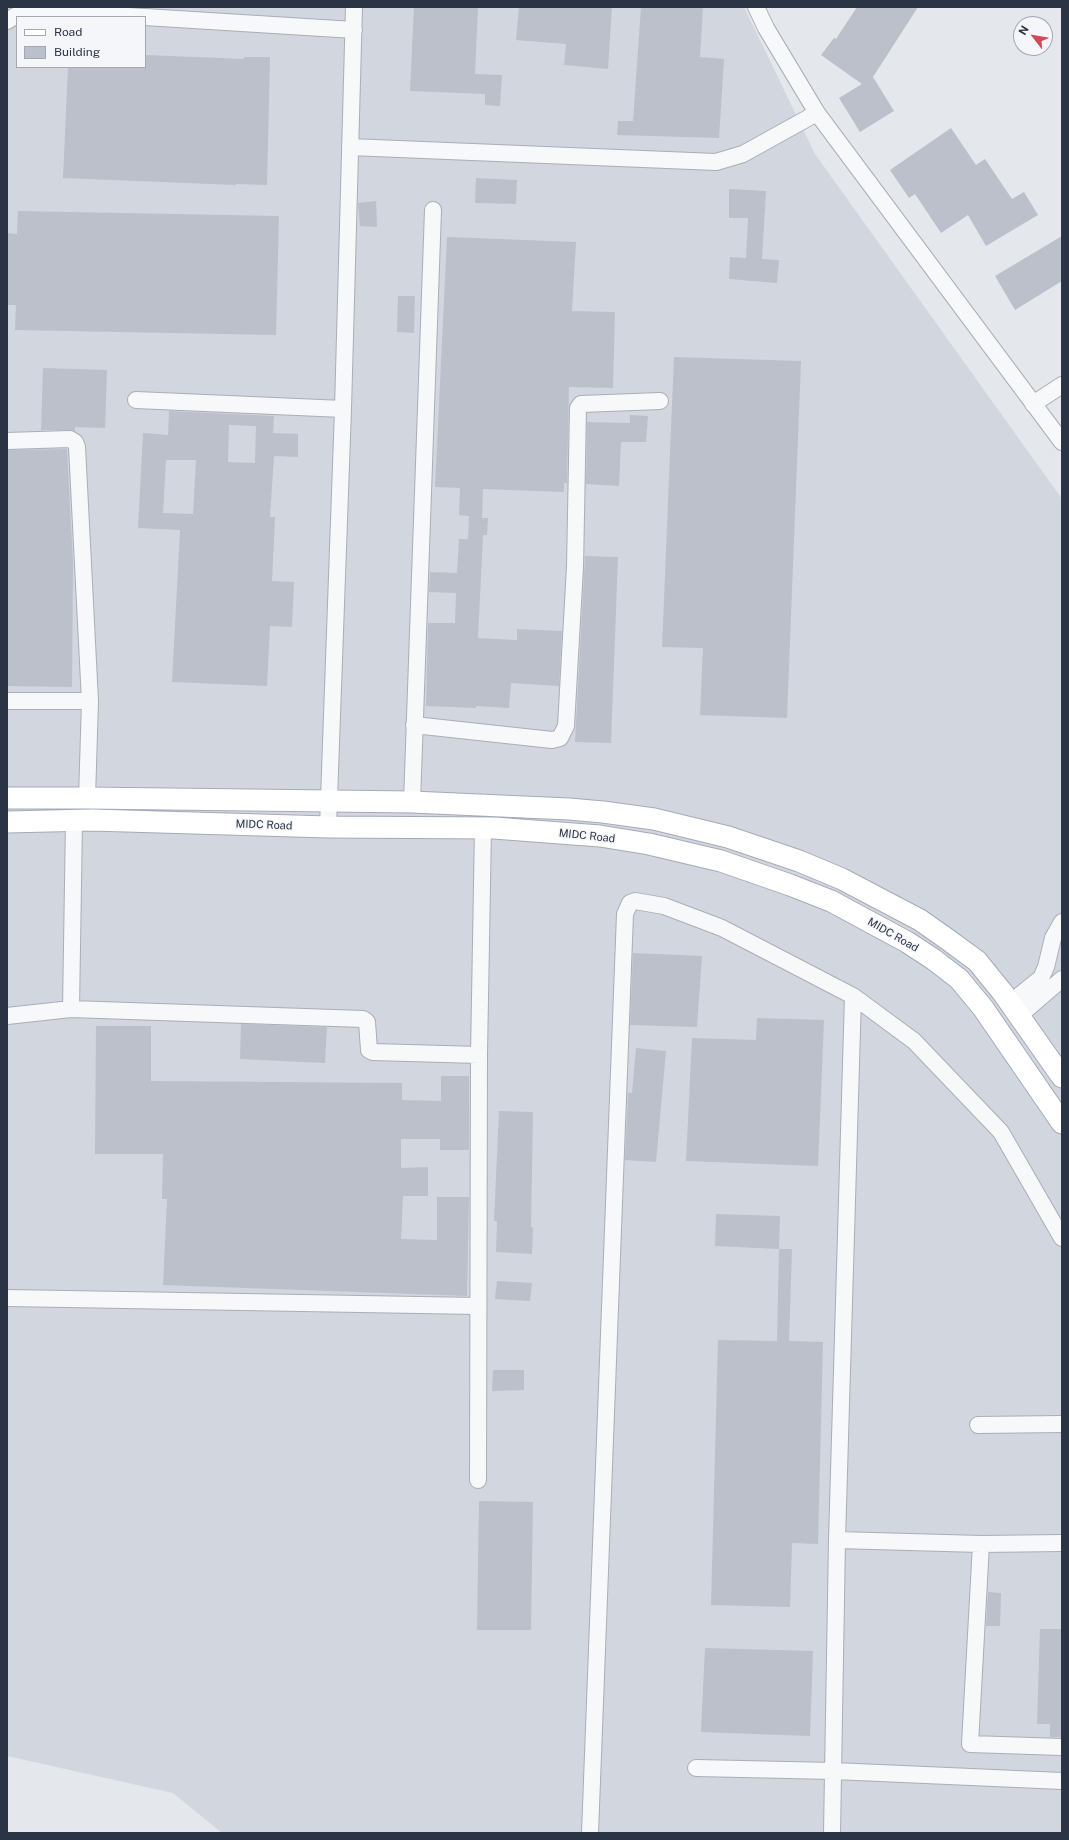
<!DOCTYPE html>
<html>
<head>
<meta charset="utf-8">
<style>
	body { margin:0 }
	#map { position:relative; width:1069px; height:1840px; overflow:hidden; background:#e4e7ec; font-family:"Public Sans",sans-serif }
	canvas { display:block }
	.frame { position:absolute; inset:0; border:8px solid #2b3445; pointer-events:none }
	.legend { position:absolute; left:16px; top:16px; width:130px; height:52px; box-sizing:border-box; background:#f4f6f9; border:1px solid #a4a8b1; margin:0; padding:5px 7px; list-style:none; font-size:12px; color:#2b3445 }
	.legend li { display:flex; align-items:center; gap:8px; height:20px }
	.legend b { width:20px; border:1px solid #a4a8b1 }
	.north { position:absolute; left:1013px; top:16px; width:40px; height:40px; box-sizing:border-box; background:#f4f6f9; border:1px solid #a4a8b1; border-radius:50%; rotate:301deg; font-size:11px; font-weight:700; line-height:16px; text-align:center; color:#2b3445 }
	.north::after { content:''; display:block; margin:auto; width:14px; height:18px; background:#d1495b; clip-path:polygon(50% 0,100% 100%,50% 72%,0 100%) }
</style>
</head>
<body>
<div id="map">
<canvas width="1069" height="1840"></canvas>
<div class="frame"></div>
<ul class="legend">
<li><b style="height:5px;background:#fff"></b>Road</li>
<li><b style="height:11px;background:#bbc0ca"></b>Building</li>
</ul>
<div class="north">N</div>
</div>
<script>
const context = document.querySelector('canvas').getContext('2d');
context.lineJoin = 'round';
function paint(path, color) {
  context.fillStyle = color;
  context.fill(path, 'evenodd');
}
function toPath(rows) {
  const path = new Path2D();
  for (const r of rows) {
    path.moveTo(r[0], r[1]);
    for (let i = 2; i < r.length; i += 2) path.lineTo(r[i], r[i + 1]);
  }
  return path;
}
function trace(path, color, width, dash) {
  context.strokeStyle = color;
  context.lineWidth = width;
  context.lineCap = dash ? 'butt' : 'round';
  context.setLineDash(dash || []);
  context.stroke(path);
}
function write(font, color, halo, rows, align = 'center') {
  context.font = font + ' "Public Sans",sans-serif';
  context.lineWidth = 3;
  context.setLineDash([]);
  context.textBaseline = 'middle';
  context.strokeStyle = halo;
  context.fillStyle = color;
  for (const [text, x, y, turn = 0] of rows) {
    context.save();
    context.translate(x, y);
    context.rotate((+turn || 0) * Math.PI / 180);
    context.textAlign = isNaN(turn) ? turn : align;
    if (halo) context.strokeText(text, 0, 0);
    context.fillText(text, 0, 0);
    context.restore();
  }
}
const built = toPath([
	[7,7,744,7,815,154,1062,499,1062,1833,222,1833,173,1793,7,1756],
	[17,17,145,17,145,67,17,67]
]);
const building = toPath([
	[414,7,478,7,475,74,502,75,500,106,485,105,485,94,410,91],
	[519,7,612,7,608,69,564,65,566,44,516,40],
	[641,7,703,7,700,57,724,59,719,138,617,135,618,121,633,121],
	[857,7,918,7,873,77,894,111,860,132,839,98,862,84,821,55,834,38,836,39],
	[145,55,244,59,244,57,270,57,267,185,236,184,236,185,63,178,68,67,145,67],
	[951,128,976,165,985,159,1012,199,1024,192,1038,215,986,246,968,215,941,233,915,194,909,198,890,170],
	[476,178,517,180,516,204,475,203],
	[729,189,766,191,762,259,779,260,777,283,729,279,730,257,746,258,748,218,729,218],
	[376,201,377,227,360,226,358,203],
	[18,211,279,216,276,335,15,330,16,305,7,305,7,233,17,234],
	[1062,236,1062,281,1015,310,995,276],
	[447,237,576,242,572,311,615,312,613,388,569,387,567,483,564,483,564,492,483,489,482,518,488,518,487,535,483,535,478,638,517,640,517,629,562,631,559,686,511,683,509,708,476,706,476,708,426,706,428,623,455,623,456,593,429,592,430,572,457,573,459,539,468,539,469,516,459,515,460,488,435,487],
	[398,296,415,296,414,333,397,332],
	[674,357,801,361,787,718,700,715,703,648,662,647],
	[43,368,107,370,105,428,75,427,75,431,70,430,41,430],
	[169,411,274,416,273,433,298,434,298,457,274,456,270,517,275,517,272,581,294,582,292,627,270,626,267,686,172,682,180,530,138,528,143,433,168,435],
	[229,425,256,426,255,463,228,462],
	[166,460,196,460,193,514,163,513],
	[630,415,648,416,646,442,621,442,619,486,586,484,587,422,630,423],
	[67,449,73,562,72,687,7,686,7,450],
	[585,556,618,557,611,743,575,742],
	[633,953,702,956,697,1027,630,1025],
	[757,1018,824,1020,818,1166,686,1161,692,1038,756,1040],
	[241,1024,327,1027,325,1063,240,1059],
	[96,1026,151,1026,151,1081,402,1083,402,1100,441,1101,441,1076,469,1076,469,1150,440,1150,440,1139,401,1139,401,1168,428,1167,428,1196,403,1196,401,1239,437,1240,437,1197,469,1197,467,1296,163,1285,167,1199,162,1199,163,1154,95,1154],
	[636,1048,666,1051,656,1162,625,1160,628,1093,632,1093],
	[499,1111,533,1112,531,1227,533,1227,532,1254,496,1252,497,1221,494,1221],
	[716,1214,780,1216,779,1249,715,1246],
	[779,1249,792,1249,789,1341,823,1342,818,1544,792,1543,790,1607,711,1605,718,1340,777,1341],
	[497,1281,532,1283,530,1301,495,1299],
	[493,1370,524,1370,524,1390,492,1391],
	[479,1501,533,1502,531,1630,477,1630],
	[988,1592,1001,1593,1000,1626,986,1626],
	[1040,1629,1062,1629,1062,1737,1050,1737,1050,1724,1037,1724],
	[705,1648,813,1651,810,1736,701,1732]
]);
const minor = toPath([
	[756,7,766,28,817,113,1062,442],
	[145,17,354,30],
	[7,21,15,16,29,12,46,11,144,17],
	[350,147,716,162,743,154,817,113],
	[136,400,343,409],
	[1033,404,1062,385],
	[7,441,70,439,75,442,77,447,90,701,87,798],
	[7,701,90,701],
	[414,725,552,740,560,738,566,726,575,567,578,408,581,404,660,401],
	[412,802,433,210],
	[328,827,343,409,354,7],
	[1010,1003,1041,978,1046,967,1053,938,1062,922],
	[71,1009,74,821],
	[7,1016,71,1009,363,1019,367,1022,369,1050,373,1052,479,1055],
	[1019,1016,1062,979],
	[7,1298,478,1306],
	[978,1425,1062,1424],
	[478,1480,479,1055,483,828],
	[837,1540,981,1544,1062,1543],
	[981,1544,970,1744,1062,1747],
	[696,1768,834,1771,1062,1781],
	[590,1833,625,914,630,903,635,901,664,906,722,928,853,996,914,1041,1001,1132,1062,1238],
	[832,1833,837,1540,853,996]
]);
const major = toPath([
	[7,798,87,798,412,802,569,809,603,812,654,819,728,837,799,861,842,879,920,920,947,939,977,961,1003,993,1062,1077],
	[7,822,92,820,328,827,494,828,600,836,649,844,721,861,790,885,831,901,907,942,933,959,959,979,983,1008,1062,1123]
]);
const streetNames = [
	["MIDC Road",264,825,2],
	["MIDC Road",587,836,6],
	["MIDC Road",893,935,30]
];
paint(built, '#d2d6de');
paint(building, '#bbc0ca');
trace(minor, '#a9aeb7', 18);
trace(major, '#a3abb8', 23);
trace(minor, '#f7f8fa', 16);
trace(major, '#fff', 21);
write('11px', '#2b3445', '#f4f6f9', streetNames);
</script>
</body>
</html>
